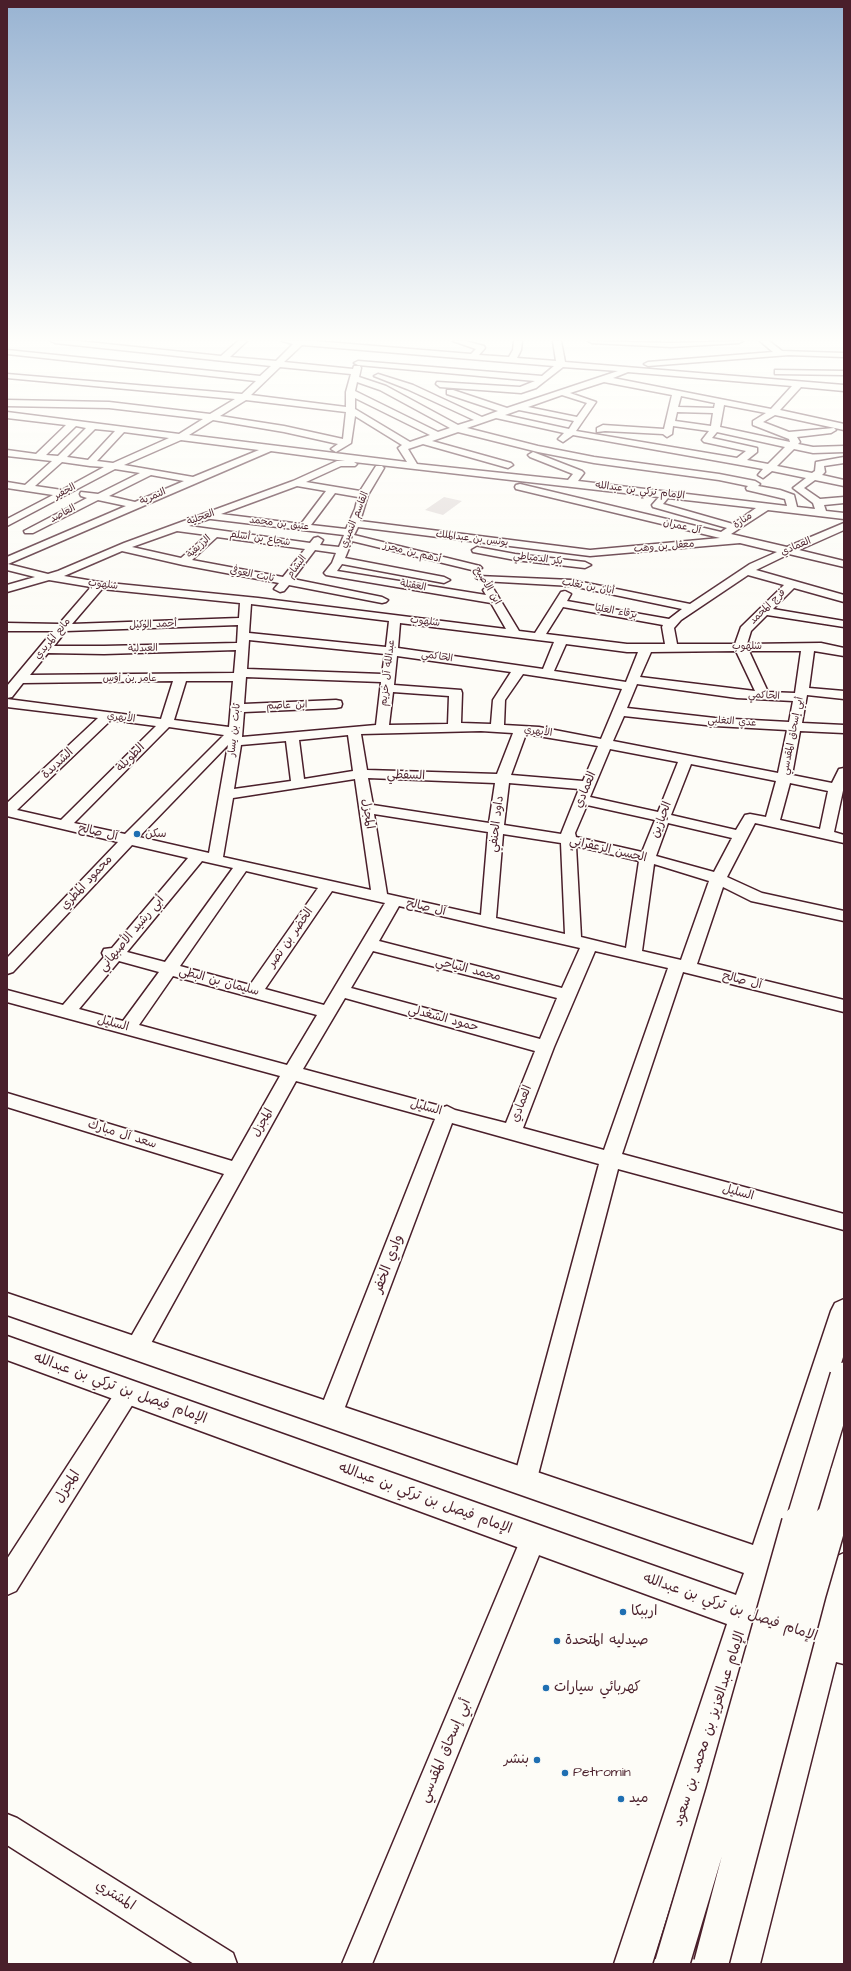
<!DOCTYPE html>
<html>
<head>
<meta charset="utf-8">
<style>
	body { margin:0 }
	#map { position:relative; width:851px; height:1971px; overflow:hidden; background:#fdfcf7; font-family:"Architects Daughter",sans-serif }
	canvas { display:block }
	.frame { position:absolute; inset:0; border:8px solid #4a1f2b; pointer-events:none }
</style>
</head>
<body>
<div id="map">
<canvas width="851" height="1971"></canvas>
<div class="frame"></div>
</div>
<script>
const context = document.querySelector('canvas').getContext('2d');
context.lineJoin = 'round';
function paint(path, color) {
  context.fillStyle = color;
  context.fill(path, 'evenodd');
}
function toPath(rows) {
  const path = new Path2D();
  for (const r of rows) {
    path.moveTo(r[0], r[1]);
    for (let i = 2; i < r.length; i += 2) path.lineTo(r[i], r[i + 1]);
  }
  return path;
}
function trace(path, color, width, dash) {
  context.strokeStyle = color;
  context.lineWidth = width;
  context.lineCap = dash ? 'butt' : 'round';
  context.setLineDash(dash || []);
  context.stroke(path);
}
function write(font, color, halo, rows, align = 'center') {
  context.font = font + ' "Architects Daughter","Playpen Sans Arabic",sans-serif';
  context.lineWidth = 3.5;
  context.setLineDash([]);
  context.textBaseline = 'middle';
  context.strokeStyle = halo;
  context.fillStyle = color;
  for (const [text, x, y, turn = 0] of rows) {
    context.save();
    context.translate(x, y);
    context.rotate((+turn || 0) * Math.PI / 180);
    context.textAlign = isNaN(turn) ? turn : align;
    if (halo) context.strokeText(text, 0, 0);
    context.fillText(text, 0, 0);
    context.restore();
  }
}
const green = toPath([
	[444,497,462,501,443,515,425,510]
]);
const minor = toPath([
	[51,341,78,341,221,356,238,341,247,341,230,357,276,361,293,344,282,341,314,341,471,354,476,349,453,341,465,341,484,346,485,348,479,355,509,357,513,350,514,341,522,341,521,350,517,358,556,361,553,341,561,341,565,362,844,385,844,391,801,387,780,410,844,424,844,430,775,415,763,422,789,432,834,428,836,430,831,433,797,437,800,442,798,444,813,447,844,446,844,452,813,453,794,449,777,466,812,473,815,471,816,462,844,457,844,463,824,466,825,472,822,475,844,480,844,486,815,480,804,488,820,499,844,497,844,503,824,505,826,511,844,513,844,519,768,510,731,534,787,547,844,523,844,530,799,550,844,561,844,567,789,554,756,570,844,595,844,602,794,588,773,609,844,621,844,627,767,615,751,631,747,644,821,643,844,648,844,656,814,651,809,688,844,691,844,699,807,695,802,723,844,725,844,733,800,731,792,775,832,783,839,769,844,768,844,786,834,832,844,835,844,843,755,823,727,877,762,893,844,911,844,921,751,901,723,887,697,964,844,1000,844,1012,683,972,622,1154,844,1214,844,1230,618,1169,534,1490,525,1494,516,1490,513,1482,599,1164,452,1123,342,1415,338,1423,330,1426,322,1423,318,1415,435,1119,296,1081,144,1356,136,1359,128,1356,125,1349,128,1342,224,1174,7,1107,7,1093,232,1161,280,1076,7,1002,7,990,63,1005,104,957,102,953,104,949,112,948,188,858,132,845,13,972,7,974,7,958,118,842,7,816,7,803,98,718,7,707,7,699,161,719,173,681,23,683,12,697,7,698,7,686,53,631,7,631,7,623,59,624,91,587,49,580,7,592,7,585,35,577,7,570,7,557,126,506,98,500,33,533,25,533,24,531,87,498,81,496,80,494,81,492,98,494,140,473,115,469,7,526,7,519,53,495,7,488,7,482,25,485,52,461,7,456,7,450,36,454,66,425,7,418,7,412,179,434,203,419,109,408,7,406,7,400,109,402,210,414,235,399,7,378,7,374,242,394,256,381,7,354,7,350,260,376,271,366,55,343,51,341],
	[302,345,554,366,542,376,358,361,354,363,358,365,535,381,520,387,437,382,436,384,440,387,521,393,536,388,563,367,618,371,507,408,453,390,447,390,447,394,498,411,482,417,413,385,378,374,374,376,407,389,474,420,458,425,386,386,359,377,361,368,360,366,354,366,353,369,284,362,302,345],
	[280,367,351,374,346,392,346,407,251,395,280,367],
	[628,372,792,386,771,409,613,378,628,372],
	[357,382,380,390,450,428,438,432,355,391,357,382],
	[604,382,672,395,664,429,603,425,597,428,597,432,605,431,663,434,667,437,672,434,673,426,709,431,702,440,704,442,746,451,737,458,576,431,596,402,570,393,604,382],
	[562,395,587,403,577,417,528,407,562,395],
	[681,396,715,403,714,408,678,407,681,396],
	[355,398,430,435,410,442,355,409,355,398],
	[246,400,346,412,343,439,284,426,220,416,246,400],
	[724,405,766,413,753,421,753,425,789,439,790,442,720,427,724,405],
	[519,410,574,421,569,429,505,415,519,410],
	[677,412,713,413,711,426,675,421,677,412],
	[355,416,402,445,398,448,407,462,189,435,213,420,284,432,338,444,331,449,336,452,351,443,355,416],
	[496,418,564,433,558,439,563,442,573,435,763,469,758,475,763,478,772,471,806,478,793,488,813,503,815,509,797,507,794,495,780,490,758,486,760,484,755,481,719,474,594,457,538,446,467,428,496,418],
	[76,426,86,428,58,456,46,455,76,426],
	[95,429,115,431,88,460,67,457,95,429],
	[124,432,169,438,113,463,97,461,124,432],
	[458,432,538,452,594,463,719,480,748,486,746,488,747,490,785,499,787,506,578,481,584,473,582,471,533,452,528,455,530,457,573,474,568,480,417,464,408,449,423,444,508,468,513,465,511,463,432,441,458,432],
	[717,432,785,447,768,464,747,460,757,452,757,448,712,438,717,432],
	[181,440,259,450,193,477,124,465,181,440],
	[271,451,345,461,337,461,293,481,124,543,58,571,48,574,8,564,271,451],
	[62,462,90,466,104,467,62,490,35,486,62,462],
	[354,462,659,497,652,505,653,507,727,528,721,532,520,484,516,485,515,487,516,489,720,538,590,550,360,521,368,495,384,468,382,466,376,466,360,491,306,482,341,466,355,466,357,464,354,462],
	[151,475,184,481,135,502,109,496,151,475],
	[297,486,326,491,301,524,221,514,297,486],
	[335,493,358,497,355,509,346,529,311,525,335,493],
	[668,498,756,508,733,524,663,504,668,498],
	[209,519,211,519,344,535,339,547,320,545,323,540,318,537,314,538,310,543,189,526,209,519],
	[358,527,590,556,740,543,777,552,750,564,690,604,572,580,478,576,476,578,482,581,572,586,682,609,669,619,567,601,571,594,565,591,561,592,535,633,519,631,493,588,485,588,483,590,486,595,337,571,342,564,444,583,450,580,444,577,345,558,352,541,476,571,482,568,480,566,354,535,358,527],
	[177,531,207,535,181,558,132,547,177,531],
	[217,537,305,549,283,577,192,560,217,537],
	[315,550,336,553,332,563,324,573,326,575,491,603,506,629,258,598,99,582,64,576,122,551,183,565,279,583,274,589,280,592,284,591,289,585,382,603,386,602,388,600,382,597,293,579,315,550],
	[748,575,784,585,741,627,735,644,677,644,674,628,681,620,748,575],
	[102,589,240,603,239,618,72,624,102,589],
	[251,604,389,621,386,647,249,633,251,604],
	[563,607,663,625,662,627,665,644,627,644,546,634,563,607],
	[400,623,554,642,543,669,398,648,400,623],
	[238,625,237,643,104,646,54,646,66,631,238,625],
	[249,640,385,654,382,674,247,669,249,640],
	[566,644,627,652,638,652,626,682,554,671,566,644],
	[236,650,234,673,30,675,48,653,104,654,236,650],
	[736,651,755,691,640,677,651,652,736,651],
	[749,651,801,651,795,693,768,692,749,651],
	[397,656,511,672,493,700,491,724,461,723,462,693,461,690,394,685,397,656],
	[523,674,622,689,601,739,539,727,504,725,505,700,523,674],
	[246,677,381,682,376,725,242,737,244,712,336,708,341,707,342,704,341,701,336,700,244,704,246,677],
	[186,681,233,681,229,727,174,720,186,681],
	[637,684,737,698,793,701,789,722,715,718,627,708,637,684],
	[393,692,449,696,448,724,389,725,393,692],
	[624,716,715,726,787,730,778,773,613,741,624,716],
	[111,720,156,726,61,820,17,810,111,720],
	[169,727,224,735,125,834,74,823,169,727],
	[481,731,513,733,497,774,367,770,361,734,481,731],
	[526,734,598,746,583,781,511,775,526,734],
	[348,735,353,771,304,779,299,740,348,735],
	[286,741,291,781,234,789,241,745,286,741],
	[228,745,209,853,139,837,226,747,228,745],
	[610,749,678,762,658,812,590,797,610,749],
	[691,764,776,781,766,817,750,814,745,815,736,830,671,815,691,764],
	[368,778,495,783,489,823,373,805,368,778],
	[355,779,371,890,223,857,233,798,355,779],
	[509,783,579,789,561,834,504,825,509,783],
	[790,783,828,791,820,829,780,820,790,783],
	[587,805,655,820,642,852,576,837,575,833,587,805],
	[374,814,488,832,481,915,387,894,374,814],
	[668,823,732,838,714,872,656,856,668,823],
	[503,834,561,843,565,934,496,918,503,834],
	[576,846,639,861,626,948,581,937,576,846],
	[202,861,233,868,165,962,127,952,202,861],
	[654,864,709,881,681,960,642,951,654,864],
	[246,871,318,888,250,985,180,966,246,871],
	[332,891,385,903,324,1005,265,989,332,891],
	[399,906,488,927,580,948,562,988,379,941,399,906],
	[373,951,557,998,540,1039,351,988,373,951],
	[595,951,668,968,604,1150,523,1128,554,1047,595,951],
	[119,961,159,972,123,1021,79,1009,119,961],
	[173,976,254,998,317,1015,287,1065,139,1025,173,976],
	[345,998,535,1051,506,1123,455,1110,447,1106,444,1107,303,1069,345,998],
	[588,341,671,343,743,341,739,343,671,347,592,343,588,341],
	[760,341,769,341,782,351,844,353,844,357,789,355,648,366,644,364,648,362,773,352,760,341],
	[775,370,844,371,844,375,778,374,775,374,775,370],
	[477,547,515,554,585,562,591,565,585,568,515,560,473,552,472,550,477,547],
	[128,1382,136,1385,139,1392,136,1399,16,1591,7,1595,7,1559,120,1385,128,1382],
	[534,1526,543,1529,546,1538,372,1964,342,1964,525,1529,534,1526],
	[7,1814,17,1818,233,1953,237,1964,194,1964,7,1845,7,1814]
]);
const major = toPath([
	[7,1293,753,1545,831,1311,835,1303,844,1299,844,1354,781,1555,828,1571,833,1558,844,1553,844,1664,836,1662,760,1964,722,1964,806,1651,756,1634,652,1964,614,1964,727,1624,7,1360,7,1336,736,1595,744,1573,7,1315,7,1293],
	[772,1583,820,1600,814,1622,765,1605,772,1583]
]);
const majorBridgeFar1 = toPath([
	[799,1524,844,1376],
	[829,1524,844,1474]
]);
const majorBridge = toPath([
	[672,1964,723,1793,799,1523],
	[711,1964,809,1592,829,1523]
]);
const markers = [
	[137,834,4,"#1f6fb2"],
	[623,1612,4,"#1f6fb2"],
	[557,1641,4,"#1f6fb2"],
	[546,1688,4,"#1f6fb2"],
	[537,1760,4,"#1f6fb2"],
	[565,1773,4,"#1f6fb2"],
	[621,1799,4,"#1f6fb2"]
];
const farStreetnames = [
	["الإمام تركي بن عبدالله",640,491,7],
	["الجفير",65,492,-28],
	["النمرية",153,497,-23],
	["العاصد",63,514,-28],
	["العجلية",201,518,-20],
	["القاسم النميري",355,520,-68],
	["منارة",743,521,-34],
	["عتيق بن محمد",279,524,7],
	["آل عمران",682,527,13],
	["شجاع بن أسلم",260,539,8],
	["يونس بن عبدالملك",472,539,7],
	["الرزيقية",199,547,-42],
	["معقل بن وهب",664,547,-5],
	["العمادي",796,547,-23],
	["أدهم بن محرز",412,553,14],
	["بكر الدمياطي",538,559,7],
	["البشام",297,567,-53],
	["ثابت العوفي",252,575,11],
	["شلهوب",103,585,7],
	["العقيلة",413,586,10],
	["ابن الأصبح",487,586,59],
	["أبان بن تغلب",588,587,10],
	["فرج المحمد",768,607,-44],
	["برقاء العليا",616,612,10],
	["شلهوب",425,622,7],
	["أحمد الوكيل",153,625,-2],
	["مانع المريدي",53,639,-50],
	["شلهوب",747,647],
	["العبدلية",143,649,-2],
	["الحاكمي",437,657,8],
	["عبدالله آل خزيم",388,673,-83],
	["عامر بن أوس",130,679],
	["الحاكمي",764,696,3],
	["ابن عاصم",287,706,-2],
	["الأبهري",121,718,7],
	["عدي التغلبي",732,722,4],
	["ثابت بن يسار",235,730,-84],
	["الأبهري",538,732,7],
	["أبي إسحاق المقدسي",793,736,-79]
];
const streetNames = [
	["الطويلة",131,758,-45],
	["الشديدة",58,764,-43],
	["السقطي",406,776,2],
	["العمادي",586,790,-67],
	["المجزل",367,814,81],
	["الحيازين",662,820,-69],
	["داود الحنفي",497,824,-83],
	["آل صالح",98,833,13],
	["الحسن الزعفراني",608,850,13],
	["محمود المطري",87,883,-47],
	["آل صالح",426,908,13],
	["أبي رشيد الأصبهاني",132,934,-50],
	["الخضر بن نصر",291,938,-55],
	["محمد النياحي",468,970,14],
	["آل صالح",742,981,14],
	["سليمان بن البطي",219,982,15],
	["حمود الشغدلي",443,1019,15],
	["السليل",113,1024,15],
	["العمادي",522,1104,-69],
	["السليل",426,1108,15],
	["المجزل",263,1123,-61],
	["سعد آل مبارك",122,1135,17],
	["السليل",738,1193,15]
];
const poiNames = [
	["سكن",145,834]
];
const nearStreetnames = [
	["وادي الخفر",389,1264,-69],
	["الإمام فيصل بن تركي بن عبدالله",120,1389,20],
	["المجزل",68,1487,-58],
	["الإمام فيصل بن تركي بن عبدالله",425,1499,20],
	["الإمام فيصل بن تركي بن عبدالله",730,1608,19],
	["الإمام عبدالعزيز بن محمد بن سعود",710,1729,-72],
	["أبي إسحاق المقدسي",446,1751,-67],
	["المشتري",115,1896,32]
];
const nearPoinames = [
	["ارببكا",631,1612],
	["صيدليه المتحدة",565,1641],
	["كهربائي سيارات",554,1688],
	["بنشر",529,1760,"right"],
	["Petromin",573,1773],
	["ميد",629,1799]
];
paint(green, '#e3dcda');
trace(minor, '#4a1f2b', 3);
trace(major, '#4a1f2b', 3);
paint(minor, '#fdfcf7');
paint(major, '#fdfcf7');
trace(majorBridgeFar1, '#4a1f2b', 30, []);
trace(majorBridge, '#4a1f2b', 37, []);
trace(majorBridgeFar1, '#fdfcf7', 27);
trace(majorBridge, '#fdfcf7', 34);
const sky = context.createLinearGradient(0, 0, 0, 617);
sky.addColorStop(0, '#98b3d2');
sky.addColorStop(0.55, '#fefefb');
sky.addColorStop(1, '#fefefb00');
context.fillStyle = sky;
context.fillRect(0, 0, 851, 617);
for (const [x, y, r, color] of markers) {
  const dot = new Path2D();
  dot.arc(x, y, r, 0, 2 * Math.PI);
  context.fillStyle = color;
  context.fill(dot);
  trace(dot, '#fdfcf7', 1.5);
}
write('10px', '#4a1f2b', '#fdfcf7', farStreetnames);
write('12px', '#4a1f2b', '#fdfcf7', streetNames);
write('12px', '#4a1f2b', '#fdfcf7', poiNames, 'left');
write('14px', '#4a1f2b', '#fdfcf7', nearStreetnames);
write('14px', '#4a1f2b', '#fdfcf7', nearPoinames, 'left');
</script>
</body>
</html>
